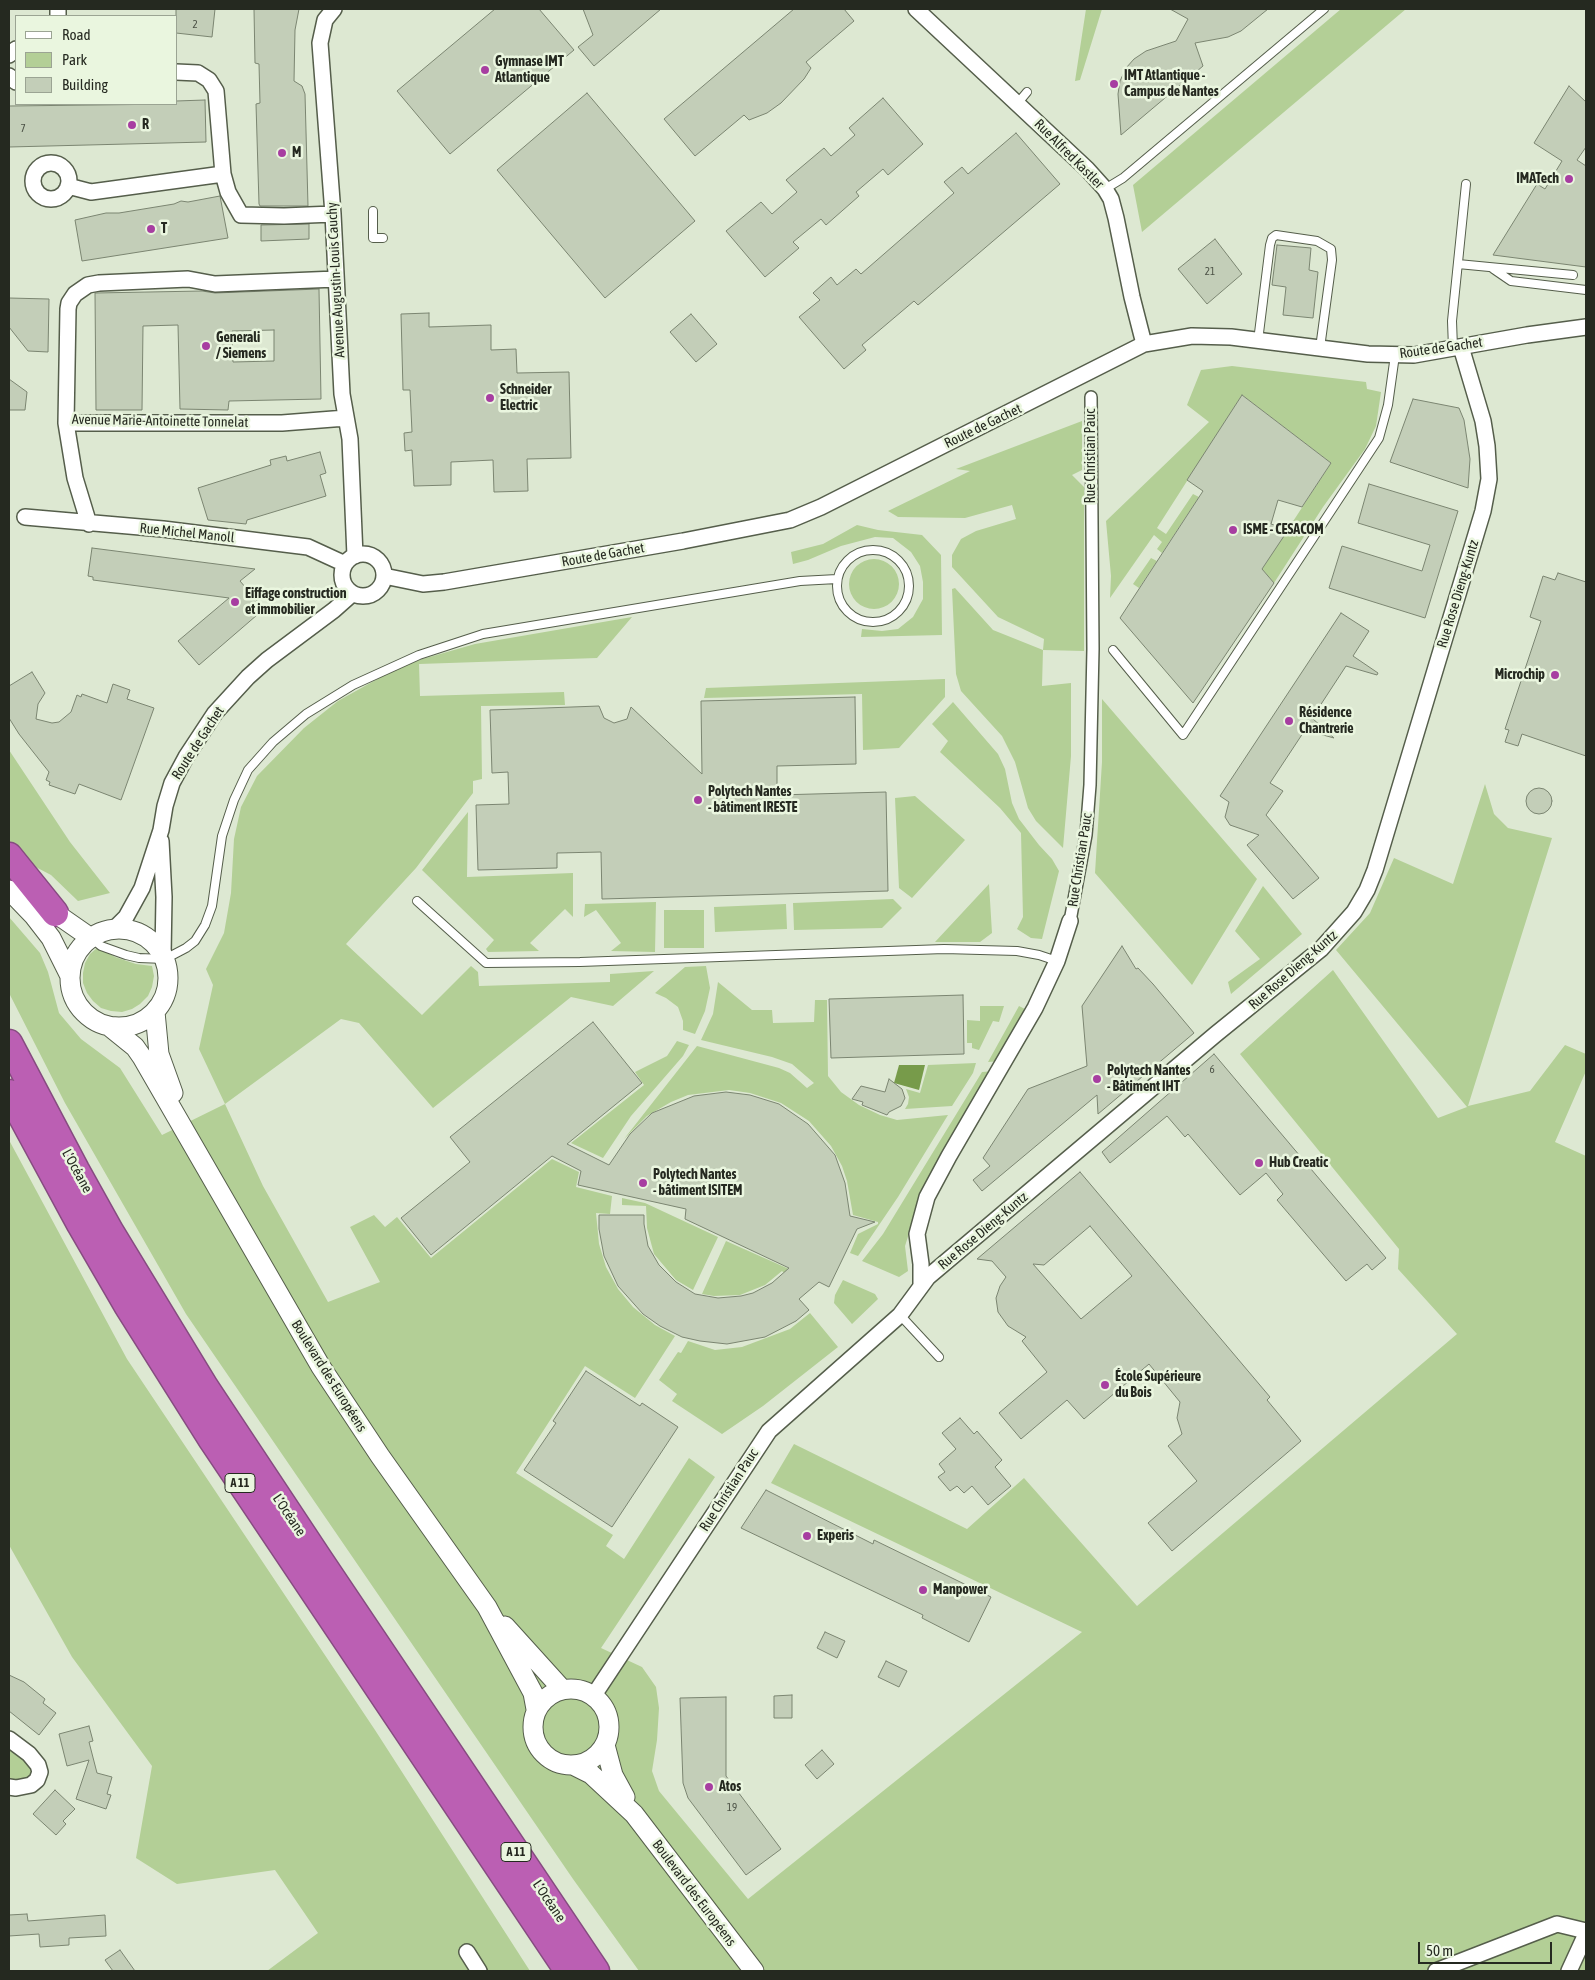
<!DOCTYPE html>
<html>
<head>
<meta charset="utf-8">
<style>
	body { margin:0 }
	#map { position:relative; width:1595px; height:1980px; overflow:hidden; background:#dde8d2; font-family:"Asap Condensed",sans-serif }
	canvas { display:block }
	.frame { position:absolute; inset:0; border:10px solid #252920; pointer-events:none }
	.legend { position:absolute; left:15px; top:15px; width:162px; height:90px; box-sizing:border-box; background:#eaf6df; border:1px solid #9ba493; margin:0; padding:6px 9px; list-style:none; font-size:15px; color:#252920 }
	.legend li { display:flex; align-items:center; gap:10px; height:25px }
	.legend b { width:25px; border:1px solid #9ba493 }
	.scale { position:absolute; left:1418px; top:1942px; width:134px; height:22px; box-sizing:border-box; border:2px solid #252920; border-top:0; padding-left:6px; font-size:15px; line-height:18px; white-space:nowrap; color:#252920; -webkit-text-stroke:4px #eaf6df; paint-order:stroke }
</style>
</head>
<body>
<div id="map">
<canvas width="1595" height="1980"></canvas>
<div class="frame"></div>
<ul class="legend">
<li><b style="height:6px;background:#fff"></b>Road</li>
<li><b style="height:14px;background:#b3cf96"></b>Park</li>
<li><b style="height:14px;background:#c3ceb8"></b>Building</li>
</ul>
<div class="scale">50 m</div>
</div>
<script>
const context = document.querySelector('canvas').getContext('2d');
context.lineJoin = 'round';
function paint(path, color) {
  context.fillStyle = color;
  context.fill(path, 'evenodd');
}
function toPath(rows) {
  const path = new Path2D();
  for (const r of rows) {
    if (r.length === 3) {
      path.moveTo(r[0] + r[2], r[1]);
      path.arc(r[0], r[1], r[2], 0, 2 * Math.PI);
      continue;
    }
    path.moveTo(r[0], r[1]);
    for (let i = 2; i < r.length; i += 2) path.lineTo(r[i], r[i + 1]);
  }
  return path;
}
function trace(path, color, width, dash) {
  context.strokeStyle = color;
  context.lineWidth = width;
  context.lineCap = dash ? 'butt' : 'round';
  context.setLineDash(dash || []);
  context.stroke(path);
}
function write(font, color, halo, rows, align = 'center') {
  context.font = font + ' "Asap Condensed",sans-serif';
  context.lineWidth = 5;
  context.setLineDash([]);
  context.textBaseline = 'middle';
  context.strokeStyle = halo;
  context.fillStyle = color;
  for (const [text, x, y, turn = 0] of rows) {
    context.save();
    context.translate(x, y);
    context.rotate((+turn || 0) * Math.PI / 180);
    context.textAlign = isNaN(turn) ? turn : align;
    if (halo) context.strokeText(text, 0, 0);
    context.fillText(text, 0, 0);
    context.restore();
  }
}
const green = toPath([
	[1086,9,1102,9,1080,80,1075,81],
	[1341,9,1406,9,1142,232,1133,185],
	[1232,366,1366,382,1367,389,1381,392,1376,426,1365,449,1323,507,1274,583,1262,569,1331,463,1242,395,1157,528,1166,534,1193,494,1199,497,1162,553,1157,549,1162,542,1154,535,1110,598,1111,576,1106,521,1209,422,1187,405,1201,370],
	[1082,421,1082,470,1072,475,1084,487,1084,651,1043,650,1042,686,1071,683,1071,756,1063,848,1036,821,1028,808,1015,762,1002,736,961,691,956,674,952,589,955,588,993,630,1043,650,1044,639,998,617,952,567,952,555,961,539,976,531,1016,519,1012,505,965,518,898,517,888,511,970,471,956,469],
	[857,525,878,530,922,535,941,555,942,635,861,637,862,629,882,631,898,629,913,617,923,599,923,582,920,566,911,552,893,538,875,537,841,546,808,560,793,564,791,552,823,544],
	[1151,558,1157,561,1139,588,1133,584],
	[874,584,25],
	[632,617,597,658,419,664,420,696,564,692,565,705,481,706,482,779,473,781,473,793,416,868,346,944,422,1015,471,966,478,972,479,986,610,982,610,974,654,971,613,1006,571,997,433,1108,359,1023,341,1019,225,1104,263,1186,328,1302,380,1282,350,1227,374,1215,385,1227,397,1217,431,1258,552,1159,579,1172,576,1187,612,1196,610,1214,596,1213,599,1244,606,1267,618,1289,633,1307,655,1325,675,1336,635,1398,585,1366,516,1473,613,1535,606,1546,624,1559,689,1458,715,1477,601,1648,642,1667,656,1687,659,1708,657,1740,652,1771,659,1791,748,1899,1082,1632,771,1483,794,1444,967,1529,1024,1478,1137,1606,1457,1334,1398,1269,1399,1249,1240,1054,1333,970,1438,1118,1467,1107,1336,950,1370,913,1394,858,1453,884,1485,784,1494,814,1508,828,1552,838,1468,1106,1530,1091,1565,1045,1586,1054,1586,1071,1555,1142,1586,1156,1586,1971,639,1971,573,1879,186,1314,65,1103,9,993,9,917,40,953,48,972,59,1013,81,1039,120,1068,162,1135,225,1104,199,1049,213,985,206,969,224,933,231,893,234,839,241,807,257,776,304,728,338,701,390,672,419,660,475,644],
	[945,679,945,697,899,748,863,750,862,694,704,698,706,688],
	[1102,699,1257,879,1192,985,1095,873,1102,762],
	[953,702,998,754,1005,769,1012,803,1019,819,1039,845,1052,859,1059,871,1042,939,1031,938,1017,929,1023,917,1021,833,1000,808,940,752,948,741,932,724],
	[9,750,70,842,110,893,78,901,51,875,9,853],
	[915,796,965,840,912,898,899,888,895,798],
	[468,812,467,877,573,873,573,917,565,909,530,943,539,951,488,952,486,949,494,940,422,870],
	[989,884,992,933,980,942,935,942],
	[1263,886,1302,934,1231,994,1228,982,1260,959,1235,931],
	[893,899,902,908,882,928,794,930,793,903],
	[656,902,655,952,611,951,621,943,596,910,584,917,585,904],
	[786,904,787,929,715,932,714,907],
	[664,910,704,910,704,948,664,948],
	[98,947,115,957,136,964,152,966,154,976,152,987,148,996,140,1004,132,1009,122,1012,111,1011,101,1008,93,1001,87,993,83,983,83,973,85,963,90,954],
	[706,966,710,988,705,1011,695,1034,683,1030,683,1021,678,1007,666,998,655,993,685,967],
	[718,982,752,1010,772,1010,773,1023,814,1022,815,1000,827,1000,828,1076,841,1092,859,1105,880,1115,897,1120,948,1115,898,1197,858,1256,850,1253,858,1234,878,1224,878,1222,853,1215,847,1181,842,1166,831,1146,809,1121,781,1103,750,1093,729,1090,688,1095,671,1102,647,1116,624,1139,697,1046,779,1068,790,1073,807,1088,814,1083,792,1064,772,1057,701,1040,713,1014],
	[980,1006,1004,1006,999,1022,993,1021,979,1050,972,1048,972,1043,967,1043,967,1020,980,1021],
	[1019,1006,1029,1011,1001,1061,988,1062],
	[677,1041,689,1045,683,1056,631,1116,603,1158,571,1143,644,1085,635,1072,667,1056],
	[976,1063,973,1073,952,1106,905,1109,908,1104,909,1097,906,1089,920,1093,928,1065],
	[995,1071,921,1196,905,1246,908,1271,899,1277,862,1261,883,1234,982,1072],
	[9,1140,127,1359,375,1730,530,1971,267,1971,318,1933,275,1870,177,1884,136,1858,152,1766,72,1657,9,1545],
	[622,1198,645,1203,718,1237,693,1290,676,1280,654,1254,647,1228,646,1206,622,1205],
	[726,1241,798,1273,793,1281,782,1271,765,1285,740,1295,714,1296,702,1294],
	[843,1280,875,1294,878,1299,852,1324,834,1303,835,1295],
	[810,1313,838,1347,763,1406,722,1434,672,1401,677,1394,659,1380,678,1352,681,1353,688,1341,715,1350,742,1347,790,1329],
	[9,1745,32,1765,32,1775,24,1781,9,1781]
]);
const water = toPath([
	[899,1065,925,1065,919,1090,894,1083]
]);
const building = toPath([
	[176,9,215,9,212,37,176,33,176,9],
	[254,9,299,9,295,30,294,81,302,86,305,94,308,206,260,206,259,204,256,104,260,103,259,64,255,63,254,9],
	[495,9,539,9,574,50,450,154,397,91,495,9],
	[583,9,661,9,594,66,578,47,593,35,583,9],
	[794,9,844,9,854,21,806,62,811,68,804,79,781,103,767,113,749,120,744,115,695,156,664,119,794,9],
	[1170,9,1268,9,1241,31,1228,37,1195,43,1203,66,1121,135,1118,94,1120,81,1126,68,1134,59,1146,51,1176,41,1188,19,1170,9],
	[1569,86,1586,102,1586,147,1577,160,1586,166,1586,267,1493,255,1537,184,1545,189,1562,161,1534,143,1569,86],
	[587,93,695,221,605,298,497,170,587,93],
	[883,98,923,144,888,175,883,169,856,192,859,196,826,225,821,219,793,242,799,248,765,277,726,231,761,202,772,214,797,192,786,180,824,148,831,156,855,135,849,128,883,98],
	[205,100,206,142,9,147,9,106,176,104,176,101,205,100],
	[1016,133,1060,184,918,305,914,301,862,345,866,350,844,369,799,317,820,300,813,293,831,277,837,285,856,269,861,274,954,193,944,182,962,167,968,174,1016,133],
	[220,196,228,238,82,261,75,220,106,213,119,213,174,204,181,201,188,202,220,196],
	[309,224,309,239,261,241,261,225,309,224],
	[1215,239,1242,274,1207,304,1178,269,1215,239],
	[1277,245,1311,248,1309,270,1318,272,1313,318,1283,315,1286,287,1272,285,1277,245],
	[319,289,321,399,229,401,228,410,180,409,178,325,143,326,142,410,96,410,95,293,202,291,215,293,319,289],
	[274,330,274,361,233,362,232,331,274,330],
	[9,298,49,299,48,352,28,351,9,327,9,298],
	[429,313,429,327,491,325,491,350,516,349,517,373,569,372,571,458,527,459,528,491,494,492,493,460,451,462,451,485,414,486,412,450,405,451,404,433,412,432,410,390,403,390,401,314,429,313],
	[691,314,717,344,696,362,670,332,691,314],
	[9,379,27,392,25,410,9,410,9,379],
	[1242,395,1331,463,1302,507,1278,500,1271,524,1288,530,1262,569,1274,583,1193,703,1120,618,1203,491,1187,480,1242,395],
	[1413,399,1459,408,1464,420,1470,459,1468,488,1390,462,1413,399],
	[320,452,326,473,320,475,326,496,247,520,246,524,208,520,198,488,271,465,270,460,286,456,287,461,320,452],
	[1369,484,1458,511,1425,618,1329,588,1342,546,1422,571,1430,545,1358,523,1369,484],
	[92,548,255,569,240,581,264,609,199,665,178,641,229,598,93,580,93,577,88,576,92,548],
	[1558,573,1586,582,1586,756,1522,734,1518,746,1505,742,1509,730,1505,729,1541,621,1530,617,1543,576,1555,580,1558,573],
	[1341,613,1369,631,1353,656,1378,673,1377,675,1346,666,1312,718,1334,738,1305,730,1270,783,1283,791,1266,815,1319,878,1293,899,1247,845,1259,835,1230,825,1225,817,1229,802,1220,796,1341,613],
	[32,672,45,693,38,704,36,719,52,723,59,722,71,712,77,695,81,697,82,694,107,703,113,684,130,690,127,699,154,708,121,800,79,784,75,794,49,785,50,782,46,780,49,772,19,734,9,718,9,686,32,672],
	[855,697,856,764,777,766,777,795,886,792,888,891,602,899,601,852,557,853,557,868,478,870,476,805,509,804,508,772,492,773,490,710,599,706,604,718,614,723,627,719,631,707,702,774,701,701,855,697],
	[1539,801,13],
	[1122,946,1136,969,1138,968,1153,984,1194,1033,1098,1114,1097,1095,982,1191,973,1180,990,1166,983,1158,1028,1089,1087,1066,1082,1006,1122,946],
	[963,995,964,1054,831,1058,829,999,963,995],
	[593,1022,642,1083,567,1144,609,1165,630,1134,652,1113,694,1096,726,1092,750,1095,779,1104,808,1124,835,1155,845,1183,850,1216,875,1222,857,1229,829,1287,819,1282,799,1299,809,1310,796,1321,765,1337,727,1344,700,1341,682,1337,660,1326,643,1314,618,1286,604,1256,599,1229,599,1215,644,1215,644,1224,648,1246,659,1265,676,1282,695,1294,718,1298,741,1296,753,1293,772,1283,789,1268,685,1219,686,1209,578,1185,581,1171,552,1156,431,1255,401,1218,470,1162,450,1137,593,1022],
	[1214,1054,1386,1258,1372,1270,1367,1264,1346,1281,1277,1200,1283,1194,1266,1173,1240,1195,1188,1134,1185,1137,1167,1116,1110,1163,1102,1152,1214,1054],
	[889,1079,902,1089,905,1098,901,1106,889,1112,887,1115,862,1105,863,1102,852,1099,861,1086,885,1092,889,1079],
	[1080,1172,1270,1397,1267,1400,1301,1441,1172,1551,1148,1523,1197,1481,1168,1446,1182,1434,1177,1418,1180,1402,1149,1364,1084,1419,1067,1400,1021,1439,999,1413,1047,1372,1022,1341,1026,1337,1008,1326,998,1312,996,1298,1000,1286,1006,1277,992,1261,977,1259,1080,1172],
	[1090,1226,1132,1276,1081,1319,1033,1264,1044,1265,1090,1226],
	[586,1371,640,1406,642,1403,678,1427,612,1527,524,1470,556,1423,553,1421,586,1371],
	[960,1418,974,1434,977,1431,1002,1460,995,1467,1011,1486,988,1505,972,1486,964,1493,957,1486,950,1491,938,1477,945,1472,939,1464,956,1449,942,1433,960,1418],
	[766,1490,873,1544,874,1540,991,1597,969,1642,922,1618,923,1615,741,1528,766,1490],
	[825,1632,845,1641,837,1658,817,1648,825,1632],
	[886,1661,907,1671,899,1687,878,1677,886,1661],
	[9,1675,24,1682,45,1699,43,1703,56,1713,39,1735,9,1711,9,1675],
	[792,1695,792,1718,774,1718,774,1696,792,1695],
	[726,1697,726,1776,781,1849,746,1875,688,1798,683,1783,680,1698,726,1697],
	[89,1726,93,1741,89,1742,97,1773,112,1777,107,1794,111,1795,106,1809,76,1799,89,1760,67,1766,59,1734,89,1726],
	[822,1750,834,1764,817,1779,805,1765,822,1750],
	[55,1790,75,1809,63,1821,66,1824,56,1835,33,1814,55,1790],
	[27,1914,28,1921,105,1915,106,1936,69,1938,69,1945,40,1947,39,1934,9,1936,9,1915,27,1914],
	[120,1950,135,1971,113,1971,105,1960,120,1950]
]);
const service = toPath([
	[1017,104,1027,92],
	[1105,189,1123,178,1324,9],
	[373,211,373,238,383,238],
	[1458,264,1573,275],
	[1492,268,1511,281,1586,290],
	[1258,341,1270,245,1272,238,1276,235,1317,241,1331,249,1332,260,1320,348],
	[1453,348,1452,321,1466,184],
	[873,586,36],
	[1113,650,1183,735,1379,438,1388,405,1395,355],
	[417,901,486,963,580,962,944,949,1017,951,1039,955,1057,961],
	[91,938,101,946,126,955,139,958,165,959,186,948,195,941,205,925,212,906,222,836,234,800,248,770,273,742,306,714,353,685,419,655,483,634,800,581,837,579],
	[900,1315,939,1357]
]);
const pedestrian = toPath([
	[1070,921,1086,835,1090,785,1093,649,1091,397]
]);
const minor = toPath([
	[58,9,58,16],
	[334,9,325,20,320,43,333,214,342,394,350,439,355,556],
	[916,9,1087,169,1105,189,1111,199,1116,218,1132,297,1144,344],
	[9,55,16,49],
	[176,72,198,73,209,80,216,91,223,174,228,192,241,215,284,216,333,214],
	[9,76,16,82],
	[51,181,18],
	[68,186,91,192,223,174],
	[66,423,282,423,346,418],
	[25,517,163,529,308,547,345,564],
	[89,524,75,478,66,423,68,309,69,303,75,294,88,285,99,283,188,279,215,284,336,279],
	[363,575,21],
	[384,576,423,584,444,582,683,541,790,520,821,507,1144,344,1192,336,1231,337,1368,354,1414,355,1527,335,1586,327],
	[161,841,164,897,163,955],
	[115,928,126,917,142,888,161,830,165,806,172,783,186,757,215,713,248,677,267,660,334,610,352,594],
	[921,1285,921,1264,917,1234,927,1197,949,1156,1035,1008,1057,961,1070,921],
	[594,1695,769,1431,900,1315,928,1277,1216,1034,1321,949,1354,912,1367,890,1375,870,1483,511,1489,479,1487,446,1483,421,1461,347],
	[9,1739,29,1754,38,1765,40,1772,37,1780,31,1785,16,1788,9,1787],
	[467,1952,479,1971],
	[1436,1971,1557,1924,1586,1931],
	[1569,1971,1586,1934]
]);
const tertiary = toPath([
	[9,890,34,916,51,938,70,976],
	[45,906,91,938],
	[119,978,49],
	[155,1012,159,1054,173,1093],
	[109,1026,135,1047,142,1057,321,1367,380,1456,487,1607,533,1693,536,1709],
	[505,1626,562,1689],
	[571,1727,38],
	[605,1745,613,1775,625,1797],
	[573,1765,591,1774,634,1814,754,1971]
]);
const motorway = toPath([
	[9,856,55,913],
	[9,1043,76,1170,110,1231,205,1387,319,1559,596,1971],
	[9,1093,80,1224,127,1305,212,1440,568,1971]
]);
const markers = [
	[485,70,5,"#a73ea1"],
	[1114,84,5,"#a73ea1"],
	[132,125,5,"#a73ea1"],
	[282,153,5,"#a73ea1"],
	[1569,179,5,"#a73ea1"],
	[151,229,5,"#a73ea1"],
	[206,346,5,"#a73ea1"],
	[490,398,5,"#a73ea1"],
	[1233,530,5,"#a73ea1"],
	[235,602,5,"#a73ea1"],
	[1555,675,5,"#a73ea1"],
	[1289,721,5,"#a73ea1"],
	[698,800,5,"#a73ea1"],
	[1097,1079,5,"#a73ea1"],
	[1259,1163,5,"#a73ea1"],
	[643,1183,5,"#a73ea1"],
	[1105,1385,5,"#a73ea1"],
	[807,1536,5,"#a73ea1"],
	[923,1590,5,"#a73ea1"],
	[709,1787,5,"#a73ea1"]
];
const numberNames = [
	["2",195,25],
	["7",23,129],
	["21",1210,272],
	["6",1212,1070],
	["19",732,1808]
];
const shields = [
	[240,1483,30],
	[516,1852,30]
];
const shieldNames = [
	["A 11",240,1483],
	["A 11",516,1852]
];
const poiNames = [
	["Gymnase IMT",495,62],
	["Atlantique",495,78],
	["IMT Atlantique -",1124,76],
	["Campus de Nantes",1124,92],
	["R",142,125],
	["M",292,153],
	["IMATech",1559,179,"right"],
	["T",161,229],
	["Generali",216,338],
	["/ Siemens",216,354],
	["Schneider",500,390],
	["Electric",500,406],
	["ISME - CESACOM",1243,530],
	["Eiffage construction",245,594],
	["et immobilier",245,610],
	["Microchip",1545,675,"right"],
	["Résidence",1299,713],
	["Chantrerie",1299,729],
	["Polytech Nantes",708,792],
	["- bâtiment IRESTE",708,808],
	["Polytech Nantes",1107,1071],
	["- Bâtiment IHT",1107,1087],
	["Hub Creatic",1269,1163],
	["Polytech Nantes",653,1175],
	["- bâtiment ISITEM",653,1191],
	["École Supérieure",1115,1377],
	["du Bois",1115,1393],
	["Experis",817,1536],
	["Manpower",933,1590],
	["Atos",719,1787]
];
const streetNames = [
	["Rue Alfred Kastler",1069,154,45],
	["Avenue Augustin-Louis Cauchy",336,280,-93],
	["Route de Gachet",1441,348,-8],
	["Avenue Marie-Antoinette Tonnelat",160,421,1],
	["Route de Gachet",983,426,-26],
	["Rue Christian Pauc",1091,456,-90],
	["Rue Michel Manoll",187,533,6],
	["Route de Gachet",603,555,-10],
	["Rue Rose Dieng-Kuntz",1458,594,-73],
	["Route de Gachet",198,743,-57],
	["Rue Christian Pauc",1080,860,-81],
	["Rue Rose Dieng-Kuntz",1293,970,-41],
	["L’Océane",77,1171,61],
	["Rue Rose Dieng-Kuntz",983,1231,-40],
	["Boulevard des Européens",329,1376,58],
	["Rue Christian Pauc",729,1490,-57],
	["L’Océane",289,1515,56],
	["Boulevard des Européens",694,1893,53],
	["L’Océane",549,1901,56]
];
paint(green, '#b3cf96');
paint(water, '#779b4a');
paint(building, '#c3ceb8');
trace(building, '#7b8571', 1);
trace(service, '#555e4b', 10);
trace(pedestrian, '#555e4b', 14);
trace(minor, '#555e4b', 18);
trace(tertiary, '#555e4b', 21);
trace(motorway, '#864c80', 29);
trace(service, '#fff', 8);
trace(pedestrian, '#fff', 11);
trace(minor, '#fff', 15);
trace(tertiary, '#fff', 19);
trace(motorway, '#bb5fb3', 26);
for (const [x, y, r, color] of markers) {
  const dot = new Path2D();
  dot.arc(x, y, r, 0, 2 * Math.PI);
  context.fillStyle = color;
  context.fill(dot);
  trace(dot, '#eaf6df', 2);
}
write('11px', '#4c5246', null, numberNames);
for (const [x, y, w] of shields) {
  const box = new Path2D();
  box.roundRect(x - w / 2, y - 9.5, w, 19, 4);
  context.fillStyle = '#eaf6df';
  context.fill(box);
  trace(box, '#252920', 1);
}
write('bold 12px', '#252920', null, shieldNames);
write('bold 14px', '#252920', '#eaf6df', poiNames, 'left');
write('14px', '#252920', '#eaf6df', streetNames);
</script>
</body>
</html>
